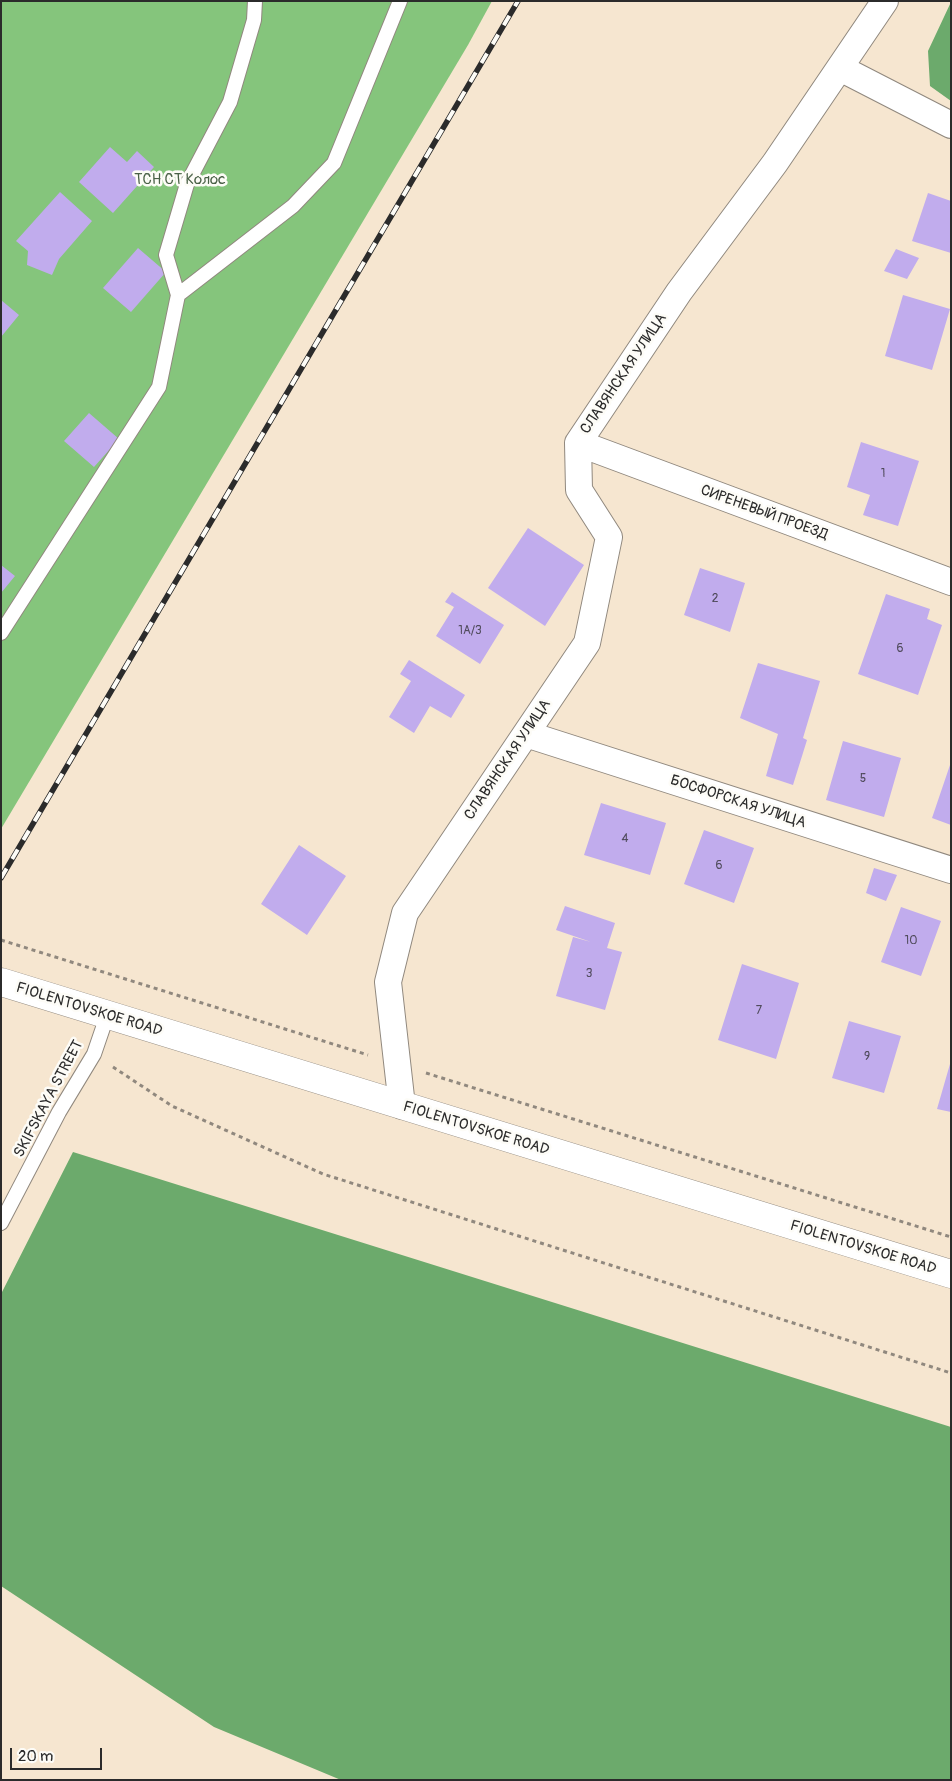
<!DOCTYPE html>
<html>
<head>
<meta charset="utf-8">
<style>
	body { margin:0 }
	#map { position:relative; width:952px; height:1781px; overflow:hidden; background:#f6e6d0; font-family:Pangolin,sans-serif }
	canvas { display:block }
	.frame { position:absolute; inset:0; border:2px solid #2b2b2b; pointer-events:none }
	.scale { position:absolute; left:10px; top:1748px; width:92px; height:22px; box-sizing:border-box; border:2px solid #2b2b2b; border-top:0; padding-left:6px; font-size:15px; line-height:18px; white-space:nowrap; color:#2b2b2b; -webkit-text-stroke:4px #fdfcf7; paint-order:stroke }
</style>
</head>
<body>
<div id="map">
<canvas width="952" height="1781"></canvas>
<div class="frame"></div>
<div class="scale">20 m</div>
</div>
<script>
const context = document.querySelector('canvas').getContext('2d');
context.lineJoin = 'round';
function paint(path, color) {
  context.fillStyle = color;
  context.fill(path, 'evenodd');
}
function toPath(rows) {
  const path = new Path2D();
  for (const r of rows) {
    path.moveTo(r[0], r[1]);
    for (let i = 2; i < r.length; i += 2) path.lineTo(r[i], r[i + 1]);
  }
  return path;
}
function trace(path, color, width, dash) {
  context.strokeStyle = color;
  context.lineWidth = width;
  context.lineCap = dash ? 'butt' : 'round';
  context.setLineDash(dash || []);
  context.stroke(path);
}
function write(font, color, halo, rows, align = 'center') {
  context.font = font + ' Pangolin,sans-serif';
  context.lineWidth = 5;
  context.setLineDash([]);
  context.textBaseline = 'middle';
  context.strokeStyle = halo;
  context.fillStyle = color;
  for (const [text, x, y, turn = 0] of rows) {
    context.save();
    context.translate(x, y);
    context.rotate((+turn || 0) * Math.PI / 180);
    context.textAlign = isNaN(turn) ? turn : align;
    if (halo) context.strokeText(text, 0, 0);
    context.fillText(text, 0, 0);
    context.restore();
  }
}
const green = toPath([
	[1,1,492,1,468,45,1,829]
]);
const forest = toPath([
	[951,2,951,101,930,86,928,51],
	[73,1152,951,1427,951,1780,341,1780,214,1727,1,1586,1,1294]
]);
const building = toPath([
	[110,147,127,162,137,151,154,167,113,213,79,182],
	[60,192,92,221,59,259,52,275,27,265,28,251,16,241],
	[928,193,951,201,951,253,912,241],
	[138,248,166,272,131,312,103,288],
	[896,249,919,258,907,279,884,271],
	[903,295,950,309,932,370,885,356],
	[1,300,19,315,1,337],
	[89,413,119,439,94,467,64,441],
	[861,442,919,461,898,526,863,515,870,495,847,487],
	[528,528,584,565,545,626,488,588],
	[1,565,15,576,1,593],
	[700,568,745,583,730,632,684,615],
	[452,592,504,625,480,664,436,636,454,607,445,602],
	[886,594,930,609,927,619,942,625,918,695,858,674],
	[409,660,465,695,451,718,430,706,414,733,389,717,411,681,400,674],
	[758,663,820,681,803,738,807,740,793,785,766,776,778,734,740,718],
	[843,741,901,758,884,817,826,800],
	[950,765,951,765,951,825,932,818],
	[601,803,666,823,650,875,584,855],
	[704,830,754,848,734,903,684,884],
	[299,845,346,876,307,935,261,904],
	[874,868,897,875,886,901,866,893],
	[565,906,615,923,607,948,622,952,605,1010,556,996,573,937,591,942,556,930],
	[901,907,941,921,921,976,881,962],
	[742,964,799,983,776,1059,718,1040],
	[849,1021,901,1036,884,1093,832,1078],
	[950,1064,951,1064,951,1112,937,1109]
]);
const path = toPath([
	[1,940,368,1055],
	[113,1067,172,1106,323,1174,951,1373],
	[426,1073,951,1237]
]);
const lane = toPath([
	[178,295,293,206,334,163,400,1],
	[1,633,159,387,178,295,166,255,187,184,230,102,254,20,255,1],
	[1,1223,59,1112,94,1054,107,1016]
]);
const street = toPath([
	[840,68,951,125],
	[578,443,951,582],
	[526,734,951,870],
	[402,1106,388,982,405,913,587,643,609,537,579,490,578,443,679,292,775,163,885,1]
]);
const secondary = toPath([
	[1,982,951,1274]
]);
const rail = toPath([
	[1,878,518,1]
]);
const numberNames = [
	["1",883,474],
	["2",715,599],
	["1А/3",470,631],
	["6",900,649],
	["5",863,779],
	["4",625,839],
	["6",719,866],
	["10",911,941],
	["3",589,974],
	["7",759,1011],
	["9",867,1057]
];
const parkNames = [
	["ТСН СТ Колос",180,180]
];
const streetNames = [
	["СЛАВЯНСКАЯ УЛИЦА",624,374,-56],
	["СИРЕНЕВЫЙ ПРОЕЗД",764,513,20],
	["СЛАВЯНСКАЯ УЛИЦА",508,760,-56],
	["БОСФОРСКАЯ УЛИЦА",738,802,18],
	["FIOLENTOVSKOE ROAD",89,1010,17],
	["SKIFSKAYA STREET",49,1099,-62],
	["FIOLENTOVSKOE ROAD",476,1129,17],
	["FIOLENTOVSKOE ROAD",863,1248,17]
];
paint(green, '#85c57c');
paint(forest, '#6caa6c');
paint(building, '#c1aced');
trace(lane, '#90887e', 16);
trace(street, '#90887e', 28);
trace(secondary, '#90887e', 29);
trace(path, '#90887e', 3, [4, 4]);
trace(lane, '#fff', 14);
trace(street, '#fff', 26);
trace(secondary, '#fff', 28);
trace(rail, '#2b2b2b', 5.5);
trace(rail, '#fdfcf7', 4, [11]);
write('12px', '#504b5c', null, numberNames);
write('15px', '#4a6147', '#fdfcf7', parkNames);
write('15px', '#2b2b2b', '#fdfcf7', streetNames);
</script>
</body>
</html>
